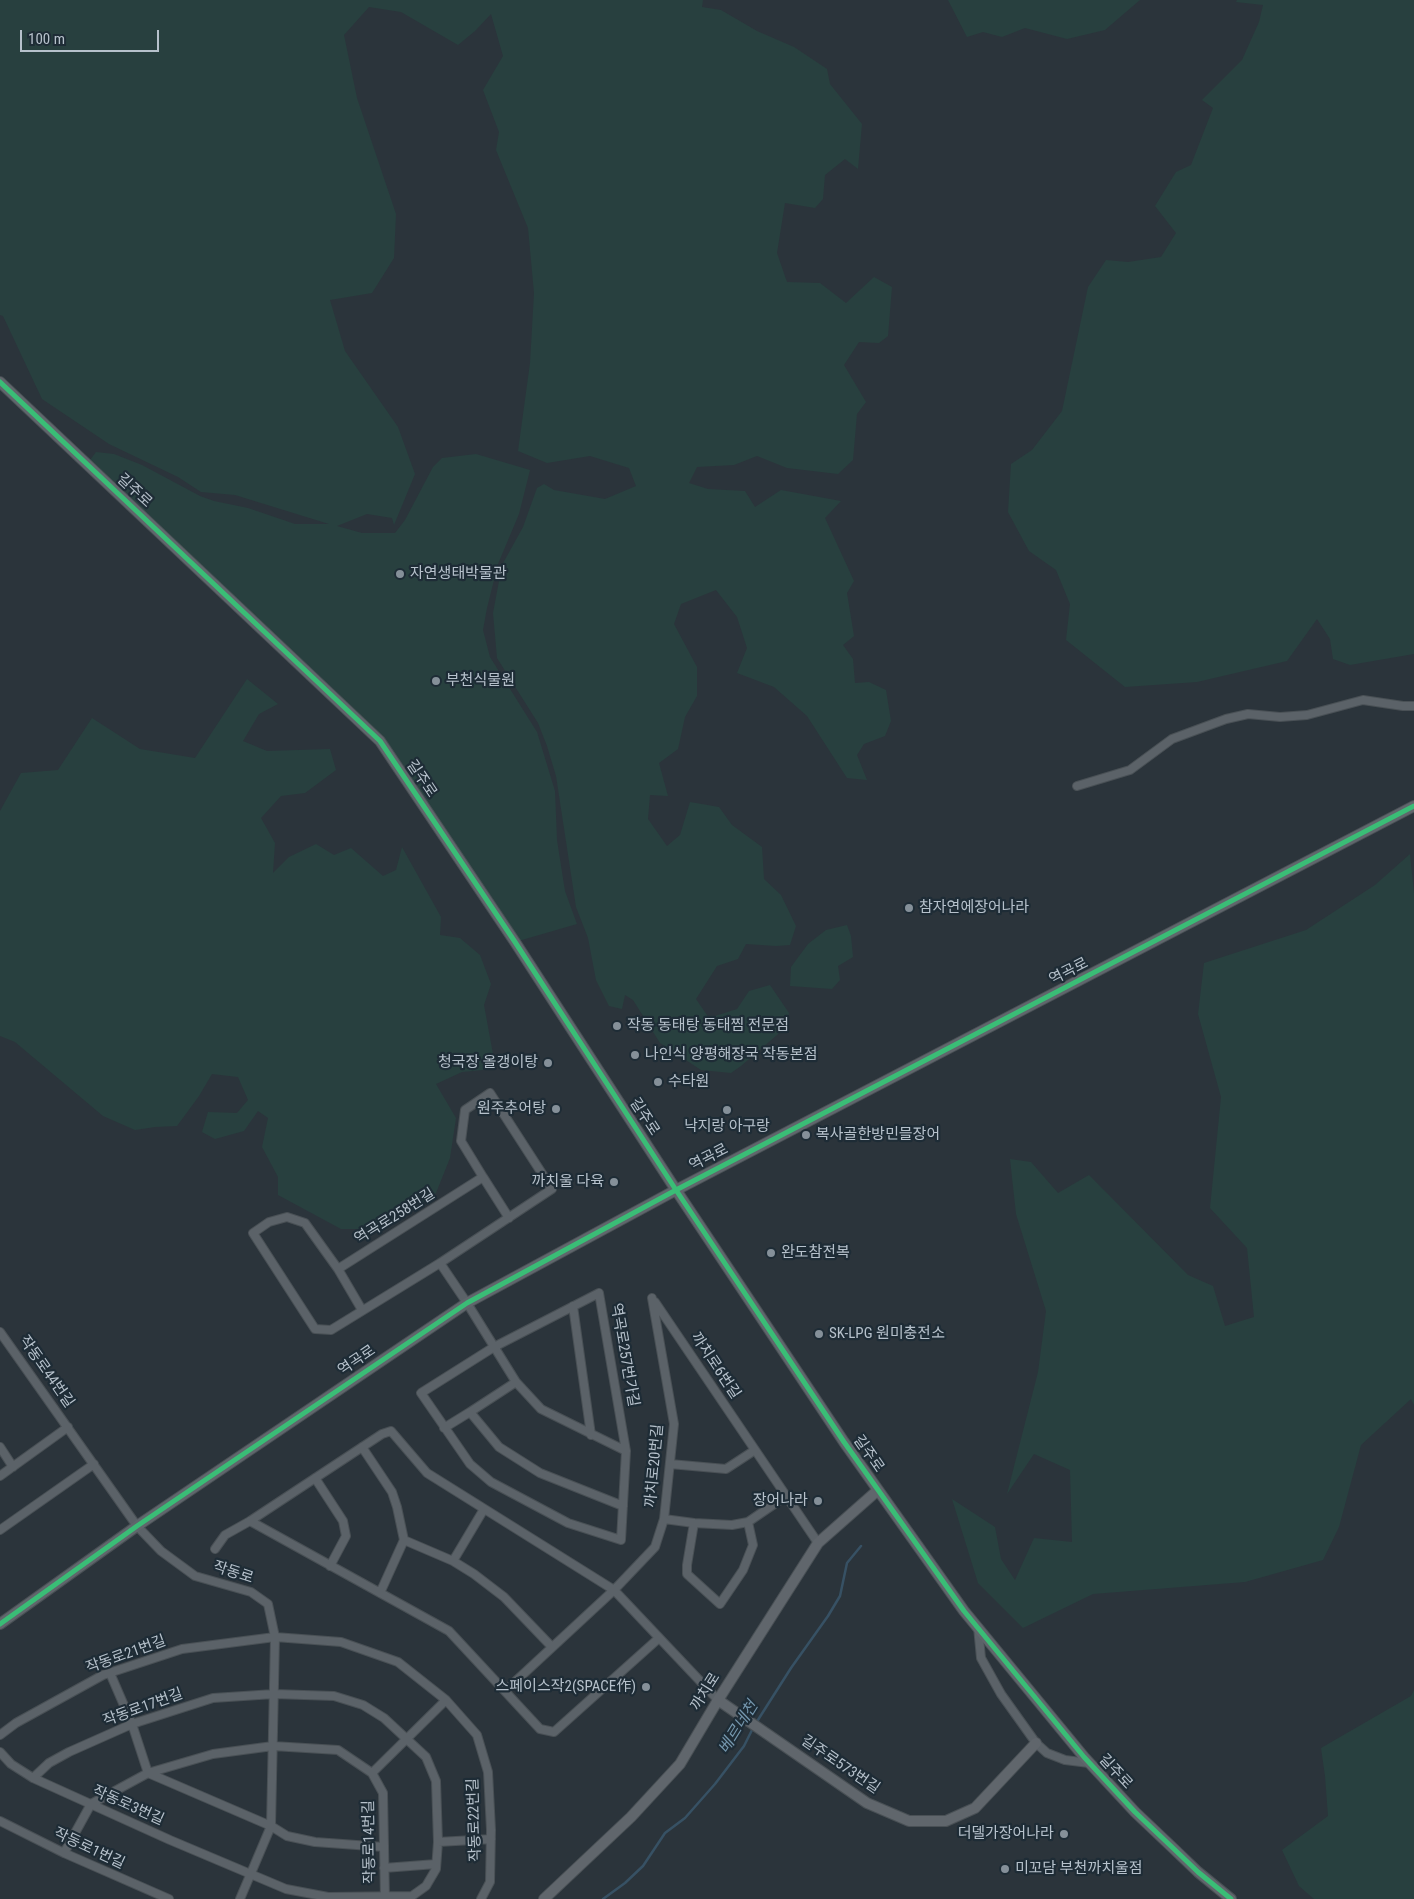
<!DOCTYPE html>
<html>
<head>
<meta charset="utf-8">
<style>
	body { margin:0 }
	#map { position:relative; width:1414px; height:1899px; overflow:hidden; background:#2b343b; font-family:"Roboto Condensed",sans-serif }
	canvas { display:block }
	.scale { position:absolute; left:20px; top:30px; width:139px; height:22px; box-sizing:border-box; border:2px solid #b6c1cb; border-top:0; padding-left:6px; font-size:15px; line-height:18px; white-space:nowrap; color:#b6c1cb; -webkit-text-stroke:4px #1e2c36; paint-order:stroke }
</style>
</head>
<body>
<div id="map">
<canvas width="1414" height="1899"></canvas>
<div class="scale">100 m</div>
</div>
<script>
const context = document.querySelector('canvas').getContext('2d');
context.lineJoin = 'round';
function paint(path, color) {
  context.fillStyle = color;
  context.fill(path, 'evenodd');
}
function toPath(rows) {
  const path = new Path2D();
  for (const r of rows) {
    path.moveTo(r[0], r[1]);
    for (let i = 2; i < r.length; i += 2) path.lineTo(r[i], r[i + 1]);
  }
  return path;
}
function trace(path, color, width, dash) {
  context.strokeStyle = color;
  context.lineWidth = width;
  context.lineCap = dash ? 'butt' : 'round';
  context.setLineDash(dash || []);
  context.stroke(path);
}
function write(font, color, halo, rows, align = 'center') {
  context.font = font + ' "Roboto Condensed","Noto Sans KR",sans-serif';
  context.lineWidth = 4.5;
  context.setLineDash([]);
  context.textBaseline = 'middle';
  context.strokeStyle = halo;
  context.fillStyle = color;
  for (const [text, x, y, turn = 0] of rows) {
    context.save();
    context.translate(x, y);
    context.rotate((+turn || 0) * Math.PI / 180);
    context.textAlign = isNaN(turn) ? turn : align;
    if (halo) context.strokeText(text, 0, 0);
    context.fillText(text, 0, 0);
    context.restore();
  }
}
const green = toPath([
	[0,0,703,0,702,7,721,10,757,31,794,47,827,69,830,84,862,124,858,169,845,159,825,175,823,199,815,208,785,203,777,253,787,282,820,283,846,303,874,277,892,287,888,336,879,343,859,342,844,365,866,402,857,414,853,460,838,474,787,468,757,456,734,465,697,467,689,483,708,489,745,491,755,507,781,490,841,501,825,518,854,581,847,593,854,636,843,645,853,659,855,683,869,682,886,690,891,721,885,736,864,744,857,755,867,780,847,778,807,716,774,687,737,673,747,648,737,617,716,590,681,604,674,624,697,667,697,696,685,717,678,749,659,763,668,796,650,795,648,819,667,846,680,835,690,802,719,807,732,825,762,847,764,879,781,895,796,926,790,945,776,946,746,944,738,959,717,966,696,999,709,1018,737,1009,749,991,770,985,789,1013,784,1029,741,1066,731,1073,701,1070,660,1043,633,1000,625,995,622,1009,609,1006,596,980,588,938,576,907,556,776,547,746,538,723,497,658,493,613,502,565,523,527,537,488,544,484,554,490,605,499,636,486,629,468,590,456,547,463,518,451,530,363,534,293,528,228,496,150,499,132,483,90,503,56,491,14,475,31,458,45,401,12,369,7,344,35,357,98,396,214,394,258,372,293,330,300,345,351,398,427,415,474,394,525,392,518,367,514,337,526,362,533,395,533,405,520,433,467,442,458,476,454,530,470,519,514,498,564,487,608,483,630,490,657,537,732,555,791,557,840,565,891,577,924,515,942,380,741,87,464,96,452,114,454,142,465,200,496,214,501,248,508,295,524,329,524,235,495,201,492,178,477,109,444,42,399,3,316,0,315],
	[948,0,1140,0,1105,30,1067,39,1025,28,1002,37,983,32,967,37],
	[1237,0,1414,0,1414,654,1350,665,1333,659,1330,639,1317,619,1287,661,1197,682,1125,687,1066,640,1070,604,1056,570,1029,551,1008,512,1011,464,1032,450,1062,411,1088,287,1106,260,1128,262,1161,257,1176,233,1155,206,1176,172,1191,165,1213,108,1202,100,1242,60,1259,22,1263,5,1236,2],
	[247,679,278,704,259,714,243,741,267,751,330,749,336,770,305,793,281,796,261,818,275,843,273,873,289,857,316,844,334,855,351,848,383,876,396,870,402,847,441,917,440,935,460,938,480,955,491,984,484,1005,493,1054,483,1070,462,1072,436,1084,456,1118,450,1158,436,1193,384,1229,341,1229,278,1195,278,1177,262,1147,268,1118,258,1111,244,1131,215,1139,202,1132,208,1112,237,1113,248,1100,238,1077,212,1074,199,1096,177,1126,155,1127,135,1130,103,1116,15,1042,0,1036,0,811,21,773,58,770,92,718,140,749,195,758],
	[1410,854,1414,893,1414,1405,1411,1399,1361,1445,1339,1527,1323,1560,1245,1582,1093,1594,1023,1628,978,1583,952,1499,995,1527,1001,1559,1015,1580,1034,1538,1072,1542,1070,1470,1034,1454,1007,1494,1038,1372,1046,1311,1016,1214,1010,1159,1031,1162,1058,1193,1089,1175,1188,1275,1213,1286,1225,1326,1254,1317,1247,1248,1210,1208,1221,1097,1198,1014,1204,963,1306,930,1375,885],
	[847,925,851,936,853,957,838,966,840,980,832,989,790,986,791,967,808,944,826,930],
	[1414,1690,1414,1899,1314,1899,1299,1886,1282,1850,1328,1816,1325,1776,1321,1748,1411,1696]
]);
const stream = toPath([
	[756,1723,791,1668,828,1616,840,1596,847,1563,861,1546],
	[603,1899,625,1883,643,1866,665,1833,685,1818,715,1784,744,1746,753,1728]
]);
const street = toPath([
	[1077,786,1130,770,1172,739,1226,719,1248,714,1280,717,1307,715,1363,700,1403,706,1414,706],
	[490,1093,552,1189,440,1263,331,1330,315,1329,253,1233,269,1222,287,1217,305,1223,338,1269,483,1177,461,1141,465,1110,490,1093],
	[483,1177,509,1218],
	[440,1263,467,1303,516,1382,541,1409,626,1451],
	[338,1269,362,1310],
	[599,1293,626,1451,621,1540,568,1523,491,1482,470,1464,421,1393,494,1347,599,1293],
	[655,1302,818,1543],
	[573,1306,591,1435],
	[0,1332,137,1526,161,1551,195,1576,251,1592,268,1604,275,1637,271,1826,240,1899],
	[516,1382,470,1412,499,1447,540,1473,623,1506],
	[444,1428,470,1412],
	[0,1447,13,1467],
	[362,1447,392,1492,397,1507,404,1540,380,1593],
	[670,1464,726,1469,755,1450],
	[0,1476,68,1427],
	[315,1478,343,1521,346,1536,330,1566],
	[664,1519,694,1523,732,1525,748,1522,786,1496],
	[250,1521,449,1631,540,1729,554,1732,659,1638],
	[694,1523,687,1565,687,1574,720,1604,743,1570,753,1545,748,1522],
	[0,1530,94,1464],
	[404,1540,453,1561,474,1574,504,1597,552,1647],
	[215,1549,225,1535,250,1521,382,1434,391,1431,427,1473,614,1590,718,1700],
	[453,1561,484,1509],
	[978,1627,981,1658,1001,1694,1036,1743,1047,1753,1065,1760,1089,1763],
	[110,1673,132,1724,148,1773,271,1826,287,1836,315,1842,384,1847],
	[505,1691,614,1590,655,1547,664,1519,674,1424,652,1298],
	[0,1735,16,1723,103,1675,182,1649,275,1637,341,1642,398,1662,446,1700,477,1735,488,1772,491,1830,490,1882,481,1899],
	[0,1752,11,1764,33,1778,170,1840,286,1889,328,1897,412,1896,426,1886,436,1869,438,1842,436,1781,426,1757,384,1718,363,1705,334,1696,274,1694,213,1698,132,1724,69,1752,49,1763,33,1778],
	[372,1773,446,1700],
	[0,1821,64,1853,169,1899],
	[438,1842,491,1839],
	[64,1853,91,1804,148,1773,213,1754,273,1746,338,1750,372,1773,383,1793,385,1899],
	[384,1868,436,1864]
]);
const secondary = toPath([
	[0,382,380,741,515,942,676,1190,844,1442,964,1611,1084,1757,1135,1812,1174,1849,1198,1872,1231,1899],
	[0,1624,137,1526,467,1303,676,1190,1414,806],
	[718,1700,867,1803,909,1821,946,1821,975,1808,1036,1743],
	[544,1899,631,1817,680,1764,718,1700,818,1543,878,1490]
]);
const cycleway = toPath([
	[0,382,380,741,515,942,676,1190,844,1442,964,1611,1084,1757,1135,1812,1174,1849,1198,1872,1231,1899],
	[0,1624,137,1526,467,1303,676,1190,1414,806]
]);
const markers = [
	[400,574,5,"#859099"],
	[436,681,5,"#859099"],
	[909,908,5,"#859099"],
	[617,1026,5,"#859099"],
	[635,1055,5,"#859099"],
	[548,1063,5,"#859099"],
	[658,1082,5,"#859099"],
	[556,1109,5,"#859099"],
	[727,1110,5,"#859099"],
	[806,1135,5,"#859099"],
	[614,1182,5,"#859099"],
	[771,1253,5,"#859099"],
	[819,1334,5,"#859099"],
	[818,1501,5,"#859099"],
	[646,1687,5,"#859099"],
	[1064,1834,5,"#859099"],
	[1005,1869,5,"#859099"]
];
const streetNames = [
	["길주로",134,491,43],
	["길주로",421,779,56],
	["역곡로",1069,972,-27],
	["길주로",644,1117,57],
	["역곡로",709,1158,-27],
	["역곡로258번길",395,1217,-32],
	["역곡로257번가길",624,1355,80],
	["역곡로",357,1361,-34],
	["까치로6번길",715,1366,56],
	["작동로44번길",46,1372,55],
	["길주로",868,1454,55],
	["까치로20번길",655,1466,-85],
	["작동로",233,1573,18],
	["작동로21번길",126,1655,-20],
	["까치로",706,1692,-58],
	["작동로17번길",143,1708,-20],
	["길주로573번길",840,1765,34],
	["길주로",1115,1772,47],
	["작동로3번길",128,1806,24],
	["작동로22번길",475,1820,-92],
	["작동로14번길",370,1842,-91],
	["작동로1번길",89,1849,25]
];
const poiNames = [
	["자연생태박물관",410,574],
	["부천식물원",446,681],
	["참자연에장어나라",919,908],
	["작동 동태탕 동태찜 전문점",627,1026],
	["나인식 양평해장국 작동본점",645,1055],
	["청국장 올갱이탕",538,1063,"right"],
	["수타원",668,1082],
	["원주추어탕",546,1109,"right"],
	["낙지랑 아구랑",727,1127,"center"],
	["복사골한방민믈장어",816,1135],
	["까치울 다육",604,1182,"right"],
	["완도참전복",781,1253],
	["SK-LPG 원미충전소",829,1334],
	["장어나라",808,1501,"right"],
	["스페이스작2(SPACE作)",636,1687,"right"],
	["더델가장어나라",1054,1834,"right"],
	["미꼬담 부천까치울점",1015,1869]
];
const waterNames = [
	["베르네천",739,1728,-58]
];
paint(green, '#28403f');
trace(stream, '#375164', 2.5);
trace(street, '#495055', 10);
trace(secondary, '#495055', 12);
trace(street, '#5b6268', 8);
trace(secondary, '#60666c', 10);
trace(cycleway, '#3abd76', 5);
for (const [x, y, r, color] of markers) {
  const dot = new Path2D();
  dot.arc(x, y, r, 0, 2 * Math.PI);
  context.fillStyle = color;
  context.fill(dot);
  trace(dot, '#1e2c36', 2);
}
write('15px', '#b6c1cb', '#1e2c36', streetNames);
write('15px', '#b6c1cb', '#1e2c36', poiNames, 'left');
write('italic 16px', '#7597ae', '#1e2c36', waterNames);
</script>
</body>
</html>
